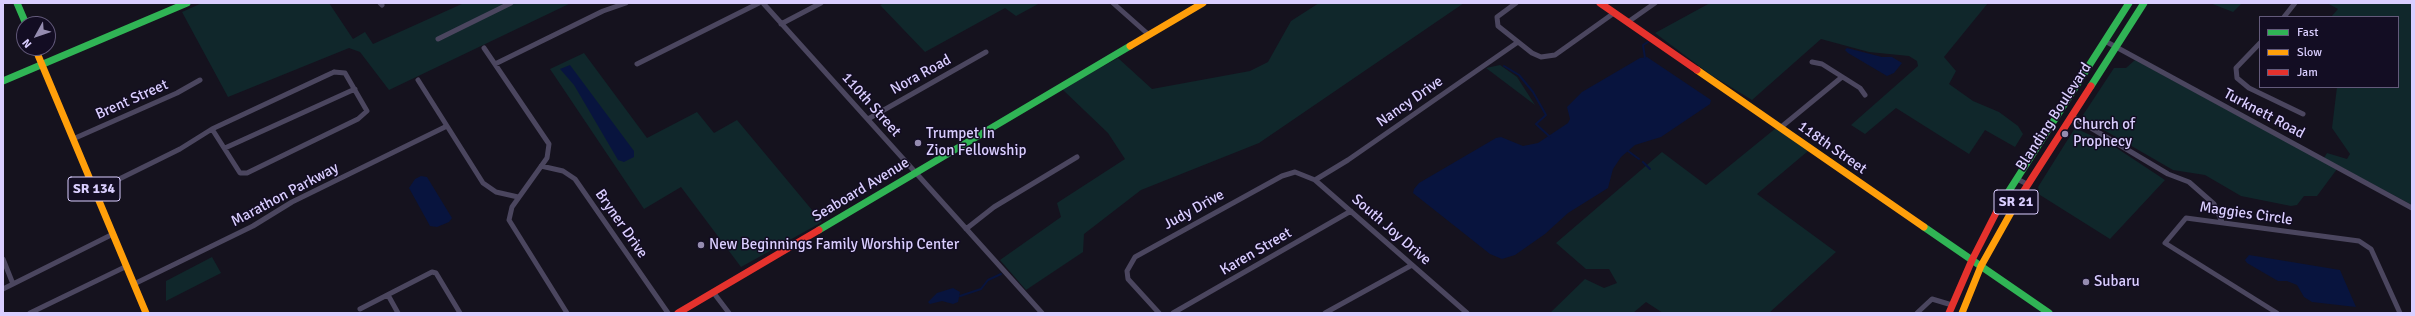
<!DOCTYPE html>
<html>
<head>
<meta charset="utf-8">
<style>
	body { margin:0 }
	#map { position:relative; width:2415px; height:316px; overflow:hidden; background:#15121e; font-family:Signika,sans-serif }
	canvas { display:block }
	.frame { position:absolute; inset:0; border:4px solid #daceff; pointer-events:none }
	.legend { position:absolute; left:2259px; top:16px; width:140px; height:72px; box-sizing:border-box; background:#130d23; border:1px solid #635a7b; margin:0; padding:5px 7px; list-style:none; font-size:12px; color:#daceff }
	.legend li { display:flex; align-items:center; gap:8px; height:20px }
	.legend b { width:20px; border:1px solid #635a7b }
	.north { position:absolute; left:16px; top:16px; width:40px; height:40px; box-sizing:border-box; background:#130d23; border:1px solid #635a7b; border-radius:50%; rotate:230deg; font-size:11px; font-weight:700; line-height:16px; text-align:center; color:#daceff }
	.north::after { content:''; display:block; margin:auto; width:14px; height:18px; background:#958cb0; clip-path:polygon(50% 0,100% 100%,50% 72%,0 100%) }
</style>
</head>
<body>
<div id="map">
<canvas width="2415" height="316"></canvas>
<div class="frame"></div>
<ul class="legend">
<li><b style="height:5px;background:#30b455"></b>Fast</li>
<li><b style="height:5px;background:#ff9f0a"></b>Slow</li>
<li><b style="height:5px;background:#e5322d"></b>Jam</li>
</ul>
<div class="north">N</div>
</div>
<script>
const context = document.querySelector('canvas').getContext('2d');
context.lineJoin = 'round';
function paint(path, color) {
  context.fillStyle = color;
  context.fill(path, 'evenodd');
}
function toPath(rows) {
  const path = new Path2D();
  for (const r of rows) {
    path.moveTo(r[0], r[1]);
    for (let i = 2; i < r.length; i += 2) path.lineTo(r[i], r[i + 1]);
  }
  return path;
}
function trace(path, color, width, dash) {
  context.strokeStyle = color;
  context.lineWidth = width;
  context.lineCap = dash ? 'butt' : 'round';
  context.setLineDash(dash || []);
  context.stroke(path);
}
function write(font, color, halo, rows, align = 'center') {
  context.font = font + ' Signika,sans-serif';
  context.lineWidth = 3;
  context.setLineDash([]);
  context.textBaseline = 'middle';
  context.strokeStyle = halo;
  context.fillStyle = color;
  for (const [text, x, y, turn = 0] of rows) {
    context.save();
    context.translate(x, y);
    context.rotate((+turn || 0) * Math.PI / 180);
    context.textAlign = isNaN(turn) ? turn : align;
    if (halo) context.strokeText(text, 0, 0);
    context.fillText(text, 0, 0);
    context.restore();
  }
}
const green = toPath([
	[202,3,329,3,353,39,365,32,373,44,464,3,571,3,389,90,360,52,349,48,228,97,182,12],
	[885,3,1040,3,1016,16,1005,8,925,52,880,5],
	[1319,3,1464,3,1259,143,1141,190,1084,234,1083,252,1026,290,1000,260,1061,217,1057,203,1125,159,1108,133,1062,89,1118,58,1152,89,1250,71,1268,62,1291,21],
	[1710,3,1988,3,1944,57,1956,71,1949,84,1973,101,1999,112,2018,126,2023,134,2015,147,1985,130,1969,154,1896,108,1865,134,1851,125,1918,66,1917,61,1909,56,1869,52,1821,39,1752,100,1711,75,1655,33],
	[2210,3,2242,3,2233,12],
	[2327,3,2412,3,2412,205,2324,158,2327,153,2347,159,2350,154,2332,128,2337,87,2398,87,2398,17,2331,17,2338,9],
	[584,53,647,138,697,112,714,133,737,120,822,222,741,267,681,187,644,209,550,69],
	[2135,60,2337,169,2317,196,2304,196,2297,205,2291,206,2241,196,2205,175,2173,170,2090,122,2083,115,2114,68,2126,68],
	[1500,65,1517,77,1535,105,1486,68],
	[1776,128,1808,151,1757,194,1836,252,1769,313,1663,313,1646,302,1633,313,1550,313,1585,279,1604,288,1617,283,1609,269,1586,269,1556,243,1662,152,1706,185],
	[2075,128,2112,145,2165,180,2110,239,2040,195,2038,187],
	[212,257,221,273,166,301,166,281]
]);
const water = toPath([
	[1847,48,1882,57,1892,57,1902,63,1894,73,1887,76,1848,53,1845,50],
	[1647,57,1711,100,1710,104,1661,137,1635,145,1621,157,1613,169,1608,188,1568,213,1545,234,1515,255,1502,259,1490,254,1413,193,1414,189,1419,183,1496,138,1501,137,1523,146,1538,143,1568,123,1570,119,1567,107,1582,92,1640,58],
	[570,65,634,151,634,157,624,162,618,160,574,85,560,69],
	[421,176,427,177,452,218,449,222,437,227,430,226,409,188,415,179],
	[2249,255,2340,270,2356,307,2312,302,2304,297,2297,285,2287,281,2278,281,2247,263,2245,260],
	[953,288,960,292,958,302,953,304,942,301,930,304,928,302,937,293]
]);
const stream = toPath([
	[1645,58,1643,45,1648,42],
	[1504,66,1519,75,1533,92,1546,115,1536,124,1550,137],
	[1628,151,1639,159],
	[1643,162,1650,169],
	[960,296,981,289,988,280,1001,274]
]);
const street = toPath([
	[380,3,382,5],
	[763,3,1042,313],
	[1113,3,1149,35],
	[1516,3,1497,17,1498,26,1532,53,1541,57,1555,55,1614,13],
	[2284,17,2295,3],
	[1628,22,1655,3],
	[781,24,821,3],
	[438,39,511,3],
	[2105,41,2412,208],
	[2260,43,2236,68,2237,78,2249,88,2303,114],
	[484,48,549,144,547,158,512,207,509,220,567,313],
	[1812,62,1822,64,1860,88,1865,95],
	[495,64,603,11,626,3],
	[637,64,759,3],
	[334,72,345,73,367,111,358,119,247,173,240,173,212,129,334,72],
	[418,80,483,183,496,192,518,197],
	[2071,116,2168,174,2189,182,2214,204,2222,222],
	[868,119,986,52],
	[1780,128,1842,77],
	[73,139,177,93,200,80],
	[225,148,355,89],
	[541,166,563,171,575,179,668,313],
	[2017,179,2027,184],
	[1315,180,1348,160,1518,42],
	[95,191,180,149,212,129],
	[966,229,994,207,1077,157],
	[3,259,13,284],
	[134,284,253,226,292,202,447,126],
	[3,289,113,234],
	[713,292,729,313],
	[388,295,398,313],
	[360,309,432,272,436,273,460,313],
	[30,313,127,266],
	[1159,313,1128,279,1127,271,1135,257,1282,176,1295,172,1315,180,1467,313],
	[1173,313,1351,211],
	[1325,313,1412,265],
	[1917,313,1932,299,1952,305],
	[2277,313,2165,243,2186,218,2359,241,2371,249,2400,313]
]);
const fast = toPath([
	[17,3,26,24],
	[3,81,187,3],
	[2091,86,2144,3],
	[2000,205,2129,3],
	[1924,227,2049,313],
	[819,230,1130,46]
]);
const slow = toPath([
	[1130,46,1203,3],
	[35,48,146,313],
	[1697,70,1924,227],
	[1962,313,1981,266,2018,200]
]);
const jam = toPath([
	[1600,3,1697,70],
	[2018,200,2091,86],
	[678,313,819,230],
	[1949,313,1972,260,2000,205]
]);
const markers = [
	[2065,134,4,"#958cb0"],
	[918,143,4,"#958cb0"],
	[701,245,4,"#958cb0"],
	[2086,282,4,"#958cb0"]
];
const shields = [
	[94,189,52],
	[2016,202,44]
];
const shieldNames = [
	["SR 134",94,189],
	["SR 21",2016,202]
];
const streetNames = [
	["Nora Road",921,75,-29],
	["Brent Street",132,100,-24],
	["Nancy Drive",1410,102,-35],
	["110th Street",871,105,48],
	["Turknett Road",2264,114,28],
	["Blanding Boulevard",2054,117,-57],
	["118th Street",1832,148,35],
	["Seaboard Avenue",861,190,-31],
	["Marathon Parkway",285,195,-28],
	["Judy Drive",1194,210,-29],
	["Maggies Circle",2246,214,8],
	["Bryner Drive",621,224,55],
	["South Joy Drive",1391,230,41],
	["Karen Street",1256,252,-30]
];
const poiNames = [
	["Church of",2073,125],
	["Prophecy",2073,142],
	["Trumpet In",926,134],
	["Zion Fellowship",926,151],
	["New Beginnings Family Worship Center",709,245],
	["Subaru",2094,282]
];
paint(green, '#10272b');
paint(water, '#08143e');
trace(stream, '#08143e', 2);
trace(street, '#4b465f', 5);
trace(fast, '#30b455', 7);
trace(slow, '#ff9f0a', 7);
trace(jam, '#e5322d', 7);
for (const [x, y, r, color] of markers) {
  const dot = new Path2D();
  dot.arc(x, y, r, 0, 2 * Math.PI);
  context.fillStyle = color;
  context.fill(dot);
  trace(dot, '#130d23', 1.5);
}
for (const [x, y, w] of shields) {
  const box = new Path2D();
  box.roundRect(x - w / 2, y - 12, w, 24, 3);
  context.fillStyle = '#130d23';
  context.fill(box);
  trace(box, '#daceff', 1);
}
write('bold 14px', '#daceff', null, shieldNames);
write('15px', '#daceff', '#130d23', streetNames);
write('15px', '#daceff', '#130d23', poiNames, 'left');
</script>
</body>
</html>
